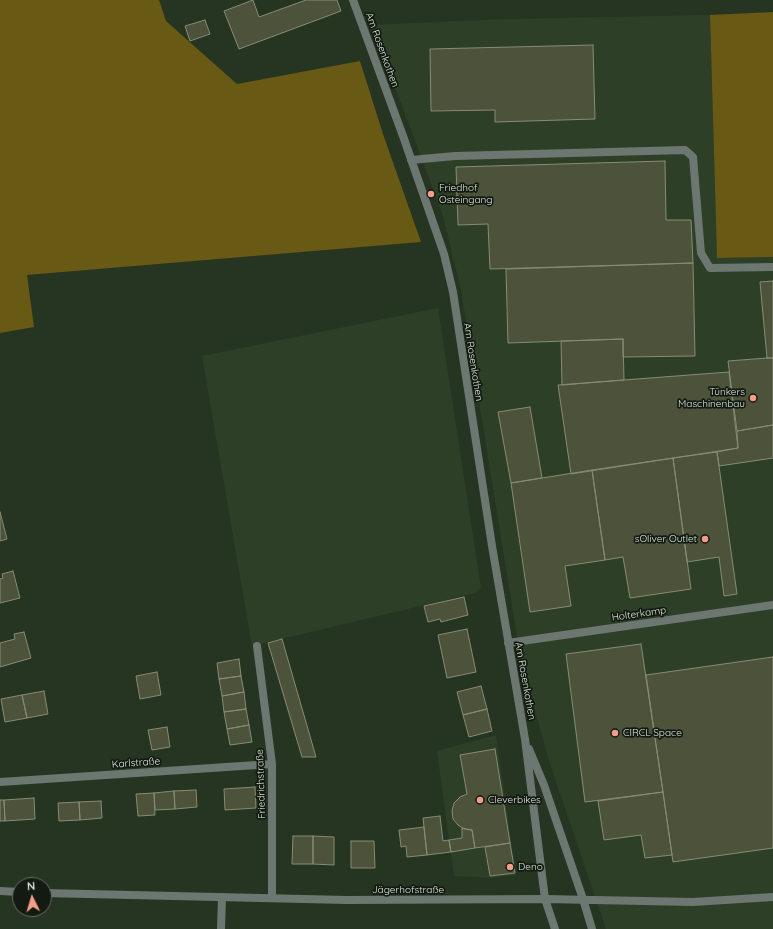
<!DOCTYPE html>
<html>
<head>
<meta charset="utf-8">
<style>
	body { margin:0 }
	#map { position:relative; width:773px; height:929px; overflow:hidden; background:#263422; font-family:Quicksand,sans-serif }
	canvas { display:block }
	.north { position:absolute; left:12px; top:877px; width:40px; height:40px; box-sizing:border-box; background:#131a12; border:1px solid #646c62; border-radius:50%; rotate:355deg; font-size:11px; font-weight:700; line-height:16px; text-align:center; color:#dde6da }
	.north::after { content:''; display:block; margin:auto; width:14px; height:18px; background:#f49e89; clip-path:polygon(50% 0,100% 100%,50% 72%,0 100%) }
</style>
</head>
<body>
<div id="map">
<canvas width="773" height="929"></canvas>
<div class="north">N</div>
</div>
<script>
const context = document.querySelector('canvas').getContext('2d');
context.lineJoin = 'round';
function paint(path, color) {
  context.fillStyle = color;
  context.fill(path, 'evenodd');
}
function toPath(rows) {
  const path = new Path2D();
  for (const r of rows) {
    path.moveTo(r[0], r[1]);
    for (let i = 2; i < r.length; i += 2) path.lineTo(r[i], r[i + 1]);
  }
  return path;
}
function trace(path, color, width, dash) {
  context.strokeStyle = color;
  context.lineWidth = width;
  context.lineCap = dash ? 'butt' : 'round';
  context.setLineDash(dash || []);
  context.stroke(path);
}
function write(font, color, halo, rows, align = 'center') {
  context.font = font + ' Quicksand,sans-serif';
  context.lineWidth = 3.5;
  context.setLineDash([]);
  context.textBaseline = 'middle';
  context.strokeStyle = halo;
  context.fillStyle = color;
  for (const [text, x, y, turn = 0] of rows) {
    context.save();
    context.translate(x, y);
    context.rotate((+turn || 0) * Math.PI / 180);
    context.textAlign = isNaN(turn) ? turn : align;
    if (halo) context.strokeText(text, 0, 0);
    context.fillText(text, 0, 0);
    context.restore();
  }
}
const built = toPath([
	[710,15,717,258,773,257,773,929,606,929,549,761,520,655,461,290,443,216,372,25,505,19],
	[438,308,481,588,475,593,252,646,202,356],
	[496,735,516,875,490,878,454,876,437,751]
]);
const green = toPath([
	[0,0,159,0,166,21,237,84,360,61,383,134,421,242,27,275,34,327,0,333],
	[773,12,773,257,717,258,710,15]
]);
const building = toPath([
	[253,0,259,17,306,0,337,0,341,11,239,49,224,11,253,0],
	[205,20,210,34,190,41,185,26,205,20],
	[593,45,595,119,495,122,495,110,431,111,430,49,593,45],
	[665,161,666,220,691,220,693,263,490,269,488,224,458,225,456,167,665,161],
	[693,263,695,356,623,357,623,339,508,343,506,269,693,263],
	[773,281,773,358,767,358,760,282,773,281],
	[623,339,624,380,562,385,561,341,623,339],
	[767,358,773,358,773,425,737,431,728,361,767,358],
	[729,372,738,448,571,474,558,385,729,372],
	[530,407,542,478,511,483,498,412,530,407],
	[773,425,773,458,719,466,717,452,738,448,737,431,773,425],
	[717,452,737,594,724,596,719,557,687,562,673,458,717,452],
	[673,458,691,589,630,598,623,557,605,560,592,470,673,458],
	[592,470,605,560,565,566,571,606,530,612,511,483,592,470],
	[0,512,7,539,0,541,0,512],
	[13,571,20,598,0,603,0,579,3,578,2,574,13,571],
	[464,597,468,615,441,622,440,619,428,622,424,606,464,597],
	[467,629,476,672,447,678,438,635,467,629],
	[24,632,31,658,0,667,0,643,15,639,14,634,24,632],
	[282,639,316,757,302,757,268,643,282,639],
	[641,644,663,792,585,802,566,654,641,644],
	[773,657,773,848,673,862,646,675,773,657],
	[239,659,241,676,219,679,217,663,239,659],
	[157,672,161,695,140,699,136,676,157,672],
	[241,676,244,692,222,696,219,679,241,676],
	[481,686,487,709,463,715,457,692,481,686],
	[44,691,48,714,27,718,22,695,44,691],
	[244,692,246,709,224,712,222,696,244,692],
	[22,695,27,718,5,722,1,699,22,695],
	[246,709,249,725,227,729,224,712,246,709],
	[487,709,492,731,469,737,463,715,487,709],
	[249,725,252,742,230,745,227,729,249,725],
	[167,727,170,747,152,750,148,730,167,727],
	[495,749,510,843,475,848,472,830,464,829,458,825,453,819,452,811,454,803,460,797,467,794,460,755,495,749],
	[255,787,256,808,225,810,224,789,255,787],
	[196,790,197,807,175,809,174,791,196,790],
	[174,791,175,809,155,810,154,793,174,791],
	[663,792,672,855,645,858,641,835,604,840,598,801,663,792],
	[154,793,155,815,138,816,136,794,154,793],
	[34,798,35,819,5,821,4,800,34,798],
	[0,800,4,800,5,821,0,821,0,800],
	[101,801,102,818,80,820,79,802,101,801],
	[79,802,80,820,59,821,58,803,79,802],
	[440,816,443,841,449,840,451,852,427,855,423,818,440,816],
	[424,827,427,855,407,857,406,846,401,847,399,830,424,827],
	[462,828,472,830,475,848,451,852,449,840,462,838,462,828],
	[293,836,313,836,313,864,292,864,293,836],
	[313,836,334,837,334,865,313,864,313,836],
	[351,841,374,841,375,868,351,868,351,841],
	[510,843,515,873,490,876,485,847,510,843]
]);
const service = toPath([
	[411,160,455,156,685,150,693,157,701,253,710,268,773,267]
]);
const minor = toPath([
	[353,0,403,136,444,254,453,292,492,546,525,739,545,899],
	[508,643,773,605],
	[257,646,272,764,272,898],
	[529,749,544,785,583,899],
	[0,782,272,764],
	[221,929,222,897]
]);
const tertiary = toPath([
	[0,891,20,892],
	[44,893,347,900,545,899,693,902,773,897],
	[545,899,555,929],
	[583,899,592,929]
]);
const markers = [
	[431,194,4,"#f49e89"],
	[753,398,4,"#f49e89"],
	[705,539,4,"#f49e89"],
	[615,733,4,"#f49e89"],
	[480,800,4,"#f49e89"],
	[510,867,4,"#f49e89"]
];
const streetNames = [
	["Am Rosenkothen",382,50,70],
	["Am Rosenkothen",473,362,81],
	["Holterkamp",639,614,-8],
	["Am Rosenkothen",525,681,80],
	["Karlstraße",136,763,-4],
	["Friedrichstraße",261,784,-92],
	["Jägerhofstraße",408,890]
];
const poiNames = [
	["Friedhof",439,188],
	["Osteingang",439,200],
	["Tünkers",745,392,"right"],
	["Maschinenbau",745,404,"right"],
	["sOliver Outlet",697,539,"right"],
	["CIRCL Space",623,733],
	["Cleverbikes",488,800],
	["Deno",518,867]
];
paint(built, '#2d4027');
paint(green, '#685914');
paint(building, '#4d523a');
trace(building, '#878c73', 1);
trace(service, '#6c7771', 8);
trace(minor, '#6c7771', 8);
trace(tertiary, '#6c7771', 8);
for (const [x, y, r, color] of markers) {
  const dot = new Path2D();
  dot.arc(x, y, r, 0, 2 * Math.PI);
  context.fillStyle = color;
  context.fill(dot);
  trace(dot, '#131a12', 1.5);
}
write('10px', '#dde6da', '#131a12', streetNames);
write('10px', '#dde6da', '#131a12', poiNames, 'left');
</script>
</body>
</html>
